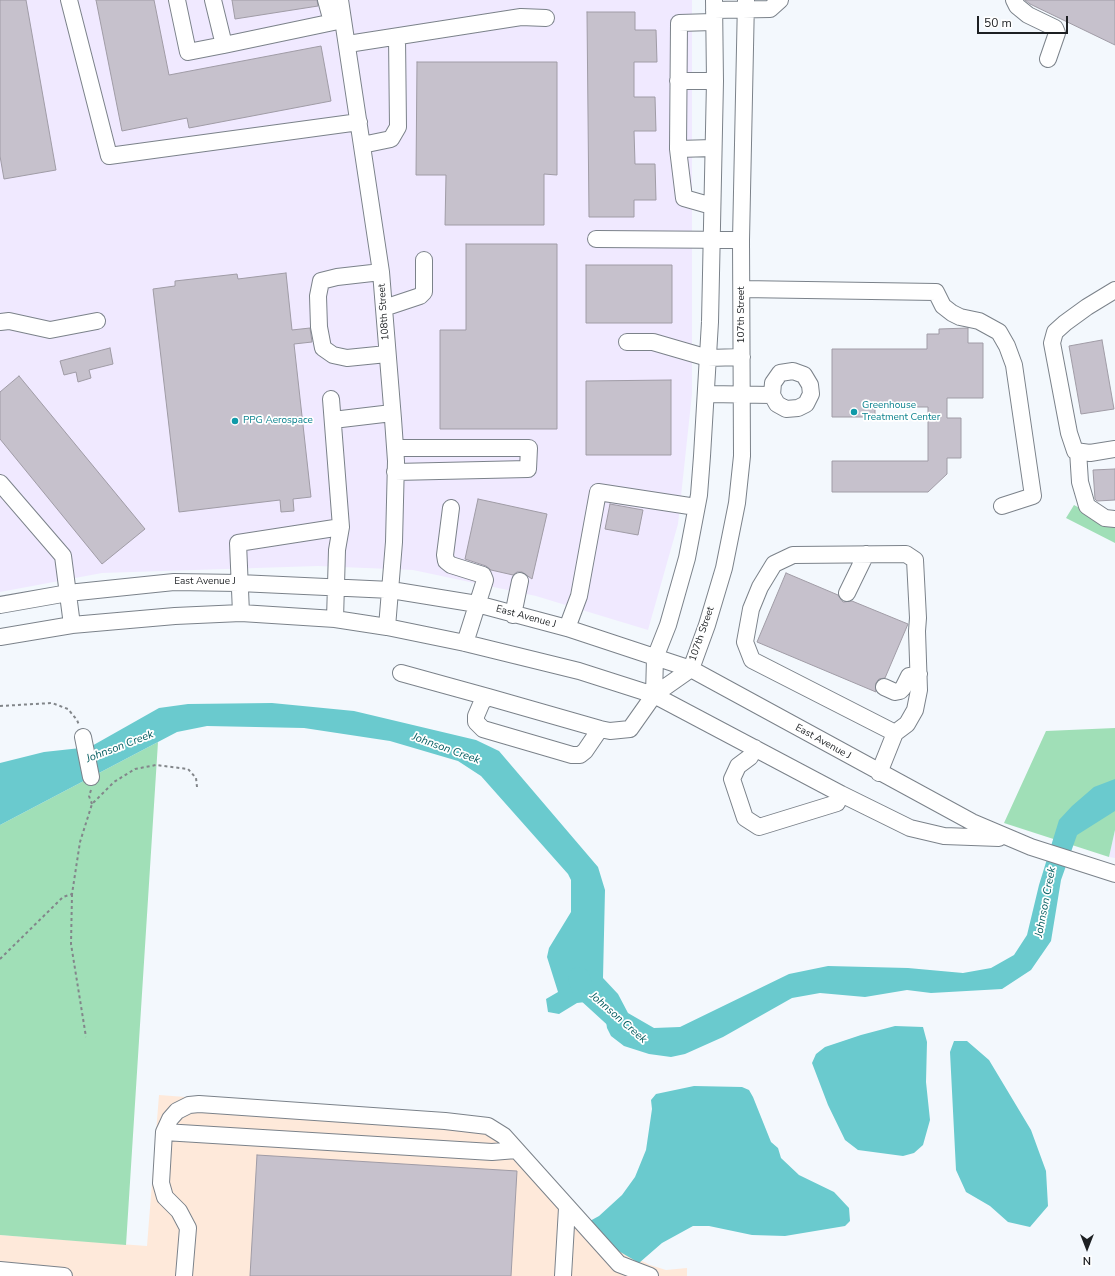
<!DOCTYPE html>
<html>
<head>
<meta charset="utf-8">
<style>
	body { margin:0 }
	#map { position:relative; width:1115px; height:1276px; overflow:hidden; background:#f3f8fd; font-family:"Nunito Sans",sans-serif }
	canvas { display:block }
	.north { position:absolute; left:1067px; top:1228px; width:40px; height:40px; -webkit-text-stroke:3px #fff; paint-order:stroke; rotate:180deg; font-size:11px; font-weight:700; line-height:16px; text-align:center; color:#1d2023 }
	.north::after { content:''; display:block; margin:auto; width:14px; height:18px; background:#1d2023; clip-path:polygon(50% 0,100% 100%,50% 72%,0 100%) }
	.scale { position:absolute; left:977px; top:16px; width:91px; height:18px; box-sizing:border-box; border:2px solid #1d2023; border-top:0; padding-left:5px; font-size:12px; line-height:14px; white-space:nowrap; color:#1d2023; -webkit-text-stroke:3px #fff; paint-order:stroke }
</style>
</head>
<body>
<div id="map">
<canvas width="1115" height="1276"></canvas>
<div class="north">N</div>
<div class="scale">50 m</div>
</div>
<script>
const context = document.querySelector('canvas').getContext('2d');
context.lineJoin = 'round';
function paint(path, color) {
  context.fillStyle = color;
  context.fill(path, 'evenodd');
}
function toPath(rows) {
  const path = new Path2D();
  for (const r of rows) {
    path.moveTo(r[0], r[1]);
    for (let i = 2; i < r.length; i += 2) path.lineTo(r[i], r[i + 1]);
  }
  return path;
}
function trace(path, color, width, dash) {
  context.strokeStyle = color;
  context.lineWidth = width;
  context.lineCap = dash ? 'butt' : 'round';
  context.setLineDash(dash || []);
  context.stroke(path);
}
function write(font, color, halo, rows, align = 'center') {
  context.font = font + ' "Nunito Sans",sans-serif';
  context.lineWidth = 3.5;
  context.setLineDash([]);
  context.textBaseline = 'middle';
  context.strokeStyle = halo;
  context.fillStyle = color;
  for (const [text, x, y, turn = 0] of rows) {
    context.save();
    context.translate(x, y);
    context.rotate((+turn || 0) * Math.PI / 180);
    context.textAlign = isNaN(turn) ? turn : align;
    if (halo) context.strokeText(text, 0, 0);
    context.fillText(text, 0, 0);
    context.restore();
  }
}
const commercial = toPath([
	[0,0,692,0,692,394,678,524,648,630,536,596,413,570,318,566,102,573,0,592],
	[1115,830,1115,858,1109,857]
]);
const industrial = toPath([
	[159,1095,489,1120,515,1135,609,1244,650,1265,666,1270,687,1268,687,1276,0,1276,0,1235,147,1246]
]);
const green = toPath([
	[1074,505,1115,527,1115,543,1066,518],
	[1115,728,1115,830,1109,857,1004,823,1046,731],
	[158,742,126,1245,0,1235,0,825]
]);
const water = toPath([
	[272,703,354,711,476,740,499,751,598,867,605,890,603,978,618,994,628,1013,654,1028,680,1027,789,974,828,966,908,968,963,973,991,968,1014,955,1027,935,1039,885,1059,820,1072,806,1094,787,1115,779,1115,811,1077,835,1061,880,1051,941,1031,970,1002,989,931,993,907,990,865,997,820,993,792,998,723,1037,685,1054,671,1057,649,1054,624,1046,611,1036,607,1028,605,1014,607,1002,602,1000,577,1003,559,1014,548,1012,546,999,558,992,547,957,549,948,571,912,571,880,568,874,481,776,458,761,390,741,304,728,207,726,177,732,0,825,0,763,44,752,90,747,159,708,188,704],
	[895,1026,923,1027,927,1042,926,1082,930,1120,923,1145,914,1153,903,1156,858,1150,845,1140,828,1105,812,1063,816,1054,825,1047,861,1035],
	[954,1041,967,1041,989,1060,1031,1130,1046,1171,1048,1206,1030,1227,1008,1222,990,1206,966,1192,956,1170,950,1052],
	[694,1086,742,1087,749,1090,753,1097,771,1142,778,1148,781,1158,799,1175,834,1192,849,1208,850,1221,845,1226,785,1236,752,1235,709,1226,693,1226,662,1243,639,1263,610,1246,588,1222,599,1216,622,1195,635,1177,646,1150,652,1109,651,1100,656,1094]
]);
const river = toPath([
	[579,978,582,987,628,1029]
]);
const building = toPath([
	[0,0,26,0,56,170,4,179,0,156,0,0],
	[96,0,154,0,169,75,321,46,331,101,189,128,187,118,122,131,96,0],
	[232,0,317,0,318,6,235,19,232,0],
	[1025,0,1115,0,1115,45,1030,4,1025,0],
	[587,12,635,12,635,30,656,30,657,62,634,62,634,97,655,97,656,131,634,131,635,164,655,164,656,200,634,200,634,217,589,217,587,12],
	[417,62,557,62,557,175,544,174,544,225,445,225,446,175,416,175,417,62],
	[466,244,557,244,557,429,440,429,440,330,466,330,466,244],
	[586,265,672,265,672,323,586,323,586,265],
	[286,273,292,330,310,328,312,342,294,344,311,497,293,499,294,511,281,512,280,500,179,512,153,289,175,286,175,281,237,274,238,279,286,273],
	[968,328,968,343,983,343,983,398,947,398,947,418,961,418,961,458,947,458,947,474,928,492,832,492,832,461,928,461,928,407,875,407,875,417,832,417,832,349,927,349,927,334,939,334,939,329,968,328],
	[1102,340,1114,409,1081,414,1069,346,1102,340],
	[110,348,113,364,89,370,91,378,78,382,76,372,64,375,60,361,110,348],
	[19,376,145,529,102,564,0,439,0,392,19,376],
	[671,380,671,455,586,455,586,381,671,380],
	[1115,469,1115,500,1097,501,1095,499,1093,470,1115,469],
	[478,499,547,514,532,579,522,572,517,572,513,575,491,570,486,566,465,559,478,499],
	[610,504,643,510,638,535,605,529,610,504],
	[786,573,838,595,843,602,852,601,908,624,885,678,879,679,876,683,876,692,757,642,786,573],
	[257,1155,517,1171,511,1276,250,1276,257,1155]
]);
const path = toPath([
	[0,706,52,703,68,709,77,720,79,725],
	[91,790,89,796,92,804],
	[72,894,71,944,86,1037],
	[0,959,63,897,72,894,80,842,92,804,114,782,135,769,156,765,188,769,196,778,197,787]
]);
const minor = toPath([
	[69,0,109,156,359,122],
	[177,0,188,52,224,45],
	[213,0,224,45,343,20],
	[326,0,332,22],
	[340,0,381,272,393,419,396,461,394,542,387,627],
	[1014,0,1017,6,1028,15,1055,28,1057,33,1048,59],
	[714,10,770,9,780,0],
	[348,44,521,17,546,18],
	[678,81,715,81],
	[362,145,391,139,398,127,397,37],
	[678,149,713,148],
	[712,206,684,198,678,149,679,23,713,22],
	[596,239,741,240],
	[381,272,337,277,321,281,318,296,319,327,323,348,333,355,347,358,387,354],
	[742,289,936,292,943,306,952,313,960,317,979,321,999,332,1007,346,1014,365,1033,496,1002,506],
	[1115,290,1087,307,1065,323,1055,332,1052,343,1069,433,1075,451,1090,453,1115,449],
	[384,308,420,296,424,292,424,260],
	[0,322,9,321,50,330,97,321],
	[627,342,653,342,708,358,742,357],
	[707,394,772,395,777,404,786,409,798,408,806,404,811,394,810,385,804,375,793,371,780,373,773,383,772,395],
	[331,399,341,527,337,550,335,619],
	[333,420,392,413],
	[395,448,529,448,528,469,395,472],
	[1078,451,1080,482,1087,506,1105,518,1115,519],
	[0,483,63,556,72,625],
	[451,508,445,555,446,561,451,565,483,575,485,580,465,643],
	[847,593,866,554],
	[0,605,68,593,174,582,239,583,391,590,477,604,567,628,691,669,972,822,1031,847,1115,874],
	[241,613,238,543,341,527],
	[513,615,520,581],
	[567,628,579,596,598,492,696,507],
	[0,637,72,625,175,616,241,613,335,619,387,627,465,643,579,671,654,695,841,794,910,828,944,836,999,838],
	[401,673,488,697],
	[884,687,895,692,900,691,903,688,909,676,919,674],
	[654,695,655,658,668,625,687,558,699,495,702,456,710,322,715,81,714,0],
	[600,729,585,751,580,755,572,755,483,729,476,722,476,716,482,702,488,697,600,729,610,731,630,729,654,695,691,669,707,625,724,568,737,503,742,456,741,240,746,0],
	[83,737,91,777],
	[755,748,750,757,738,766,732,779,745,818,759,827,837,803,841,794],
	[879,773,895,733,907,724,915,710,919,690,917,631,918,618,915,560,906,554,793,555,774,564,760,587,751,609,745,642,752,660,895,733],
	[164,1132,161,1183,165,1197,179,1211,188,1228,184,1276],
	[516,1150,492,1152,164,1132,170,1119,177,1111,189,1105,199,1104,445,1121,488,1126,504,1136,619,1264,650,1276],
	[0,1270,64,1276],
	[563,1276,567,1208]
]);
const markers = [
	[854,412,4,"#0f9aa8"],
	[235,421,4,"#0f9aa8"]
];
const streetNames = [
	["108th Street",384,312,-94],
	["107th Street",742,315,-90],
	["East Avenue J",205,582],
	["East Avenue J",526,617,15],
	["107th Street",702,634,-71],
	["East Avenue J",823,742,29]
];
const cultureNames = [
	["Greenhouse",862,406],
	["Treatment Center",862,418],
	["PPG Aerospace",243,421]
];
const waterNames = [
	["Johnson Creek",120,747,-21],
	["Johnson Creek",446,749,20],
	["Johnson Creek",1046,902,-79],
	["Johnson Creek",618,1018,41]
];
paint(commercial, '#f0e9ff');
paint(industrial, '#fee9da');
paint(green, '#a0dfb7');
paint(water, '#6acace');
trace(river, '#6acace', 22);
paint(building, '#c6c1cc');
trace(building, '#a09ca6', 1);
trace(minor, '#7b828a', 18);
trace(path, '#82868a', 2, [3, 3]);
trace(minor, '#fff', 16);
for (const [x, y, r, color] of markers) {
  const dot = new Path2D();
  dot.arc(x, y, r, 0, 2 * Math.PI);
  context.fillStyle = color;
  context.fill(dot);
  trace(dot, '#fff', 1.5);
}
write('10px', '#1d2023', '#fff', streetNames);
write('10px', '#0d838f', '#fff', cultureNames, 'left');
write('italic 11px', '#035c5f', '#fff', waterNames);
</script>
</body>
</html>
